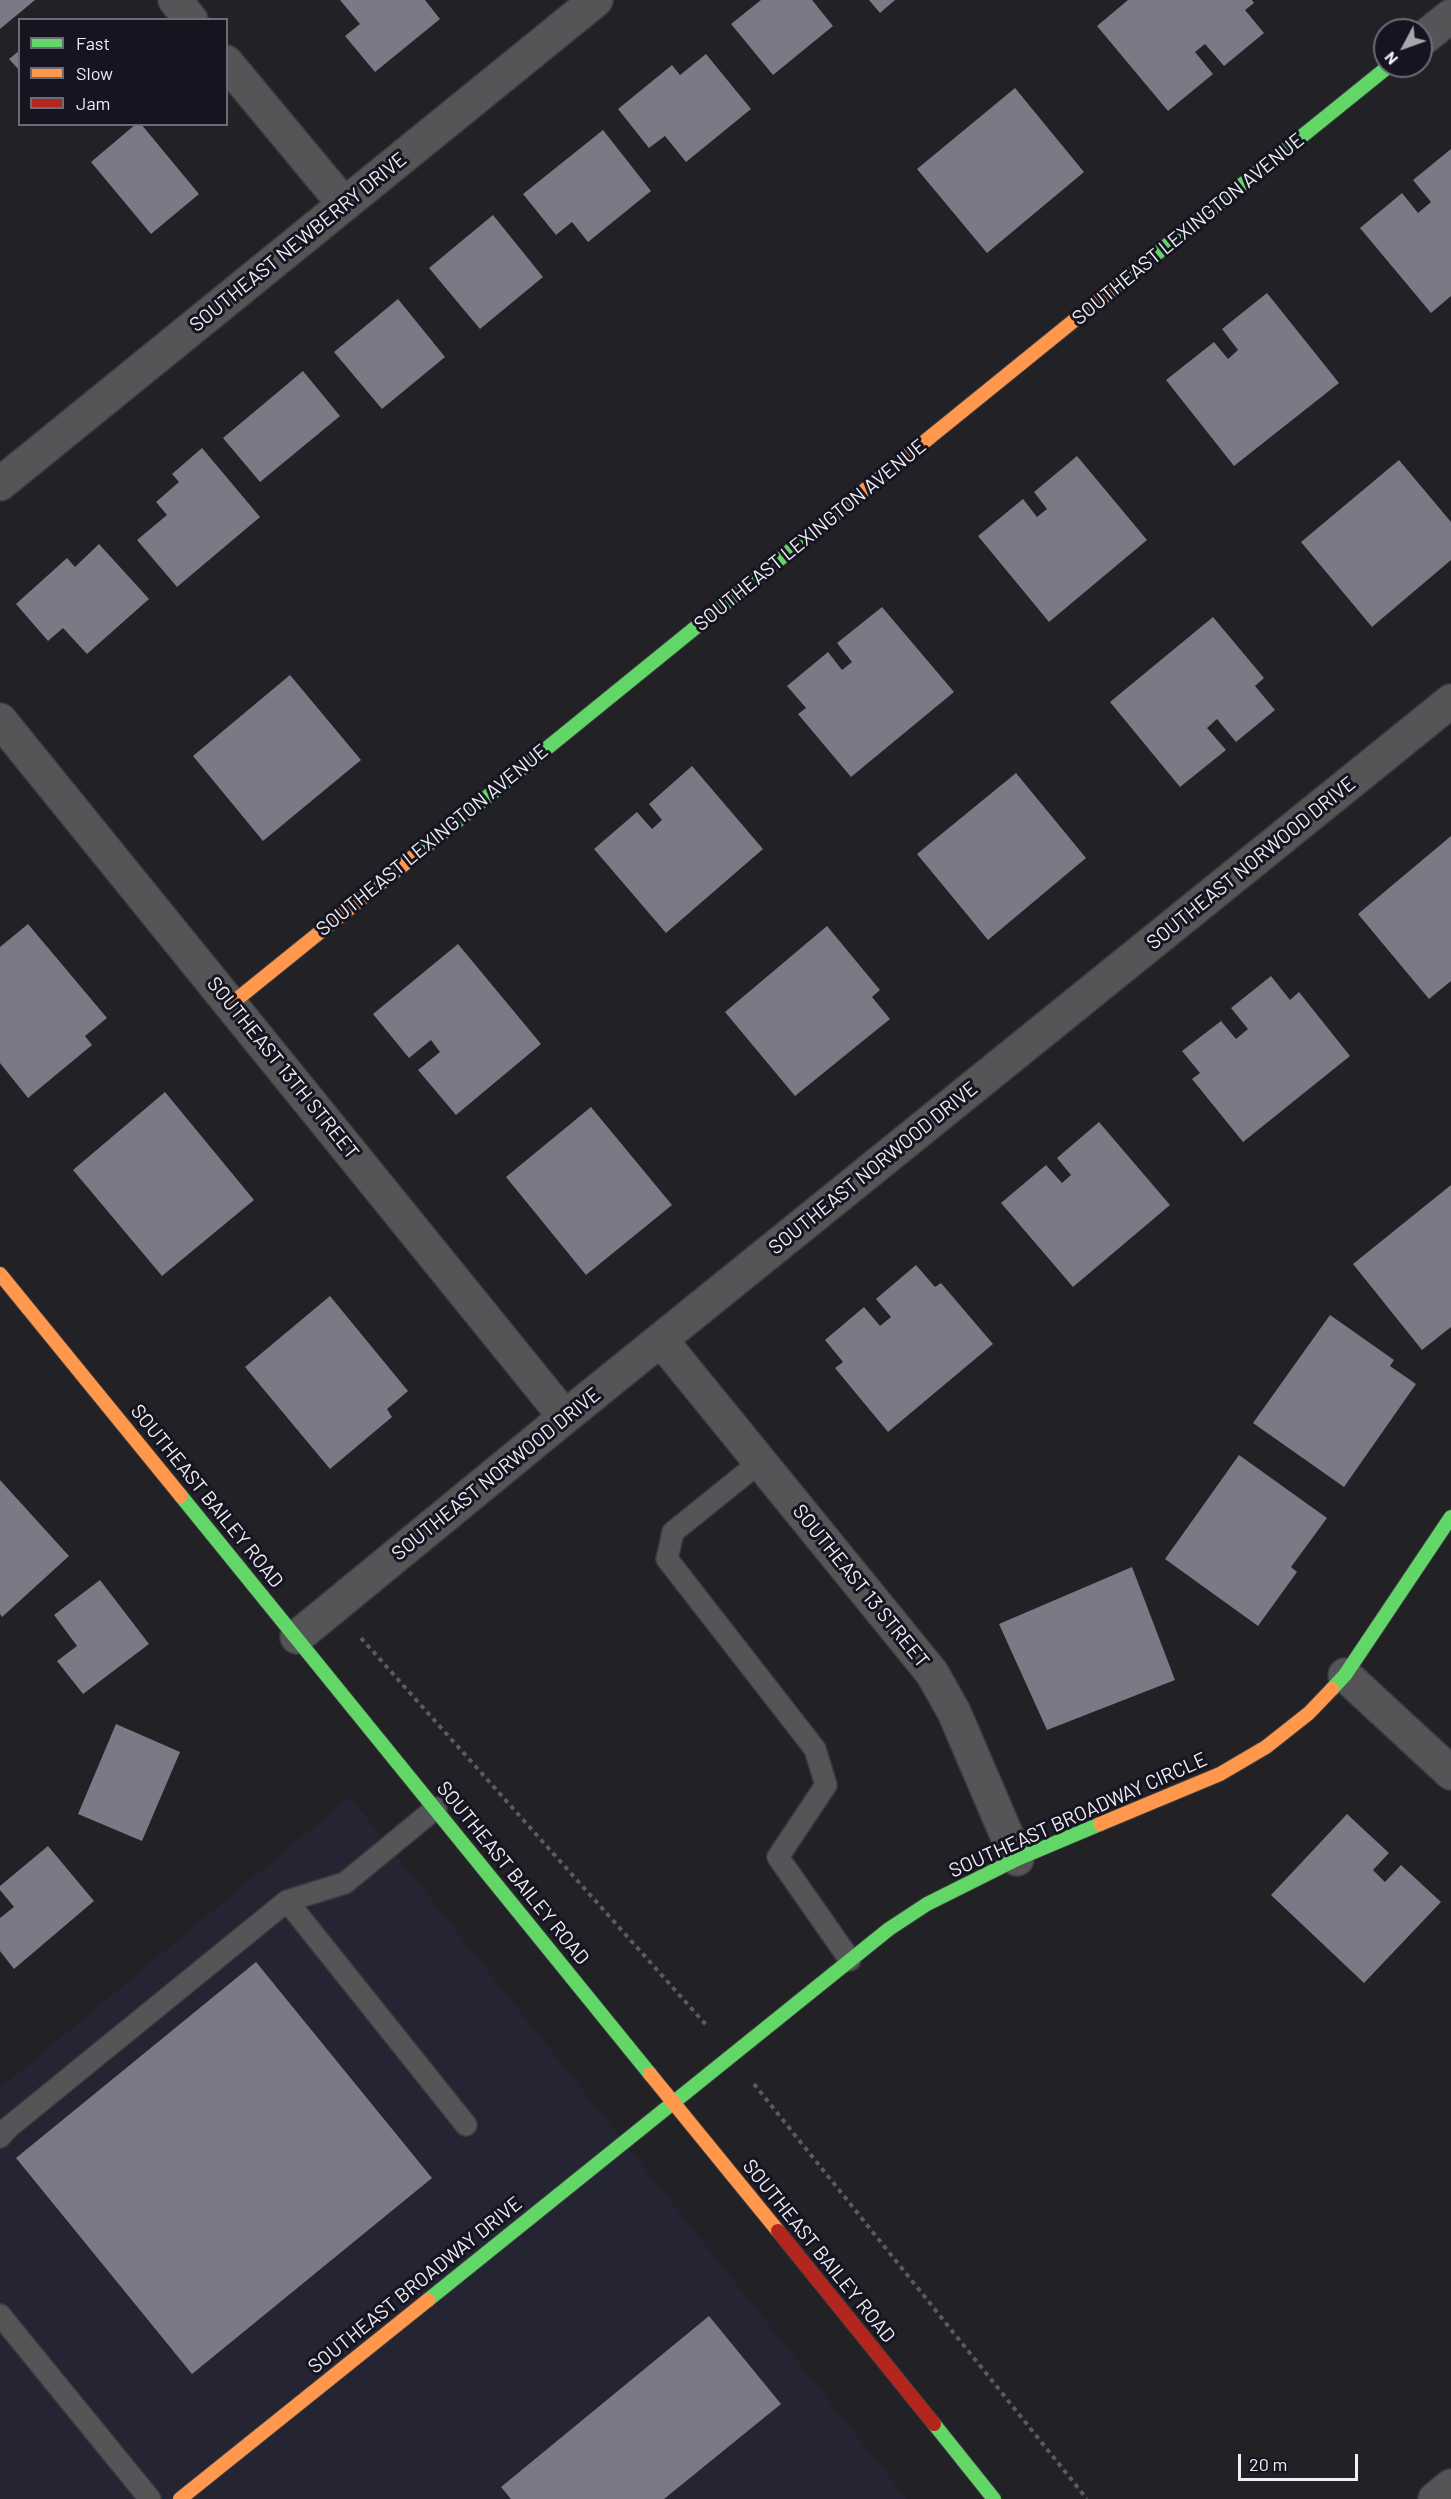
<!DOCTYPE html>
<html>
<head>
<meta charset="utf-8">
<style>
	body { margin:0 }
	#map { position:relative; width:1451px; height:2499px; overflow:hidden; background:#212126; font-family:Barlow,sans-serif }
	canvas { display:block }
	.legend { position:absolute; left:18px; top:18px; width:210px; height:108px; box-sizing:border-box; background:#151420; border:2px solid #6c6c76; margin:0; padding:8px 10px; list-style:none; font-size:18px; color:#efeff7 }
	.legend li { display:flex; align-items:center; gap:12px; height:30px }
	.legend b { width:30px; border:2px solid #6c6c76 }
	.north { position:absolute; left:1373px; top:18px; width:60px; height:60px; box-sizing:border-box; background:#151420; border:2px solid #6c6c76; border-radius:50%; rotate:229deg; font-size:16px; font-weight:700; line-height:24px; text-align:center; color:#efeff7 }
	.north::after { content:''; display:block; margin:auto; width:21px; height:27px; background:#a7a7ae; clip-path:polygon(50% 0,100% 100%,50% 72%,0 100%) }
	.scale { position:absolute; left:1238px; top:2454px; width:120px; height:27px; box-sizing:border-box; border:3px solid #efeff7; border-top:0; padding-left:8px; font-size:18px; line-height:21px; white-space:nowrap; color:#efeff7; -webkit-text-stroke:4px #151420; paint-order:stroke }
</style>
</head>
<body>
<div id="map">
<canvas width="1451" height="2499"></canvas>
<ul class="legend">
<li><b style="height:8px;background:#63d668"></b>Fast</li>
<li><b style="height:8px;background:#ff974d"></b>Slow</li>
<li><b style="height:8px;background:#b3261e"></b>Jam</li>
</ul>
<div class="north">N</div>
<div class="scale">20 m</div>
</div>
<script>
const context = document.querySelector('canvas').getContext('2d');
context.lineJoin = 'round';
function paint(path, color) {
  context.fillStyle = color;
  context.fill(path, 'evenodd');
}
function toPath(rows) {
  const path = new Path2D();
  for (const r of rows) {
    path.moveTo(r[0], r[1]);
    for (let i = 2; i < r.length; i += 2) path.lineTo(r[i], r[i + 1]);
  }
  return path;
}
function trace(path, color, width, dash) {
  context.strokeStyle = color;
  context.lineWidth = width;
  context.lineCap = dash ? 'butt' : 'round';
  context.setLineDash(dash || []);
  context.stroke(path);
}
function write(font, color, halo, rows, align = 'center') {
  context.font = font + ' Barlow,sans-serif';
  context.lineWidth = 6;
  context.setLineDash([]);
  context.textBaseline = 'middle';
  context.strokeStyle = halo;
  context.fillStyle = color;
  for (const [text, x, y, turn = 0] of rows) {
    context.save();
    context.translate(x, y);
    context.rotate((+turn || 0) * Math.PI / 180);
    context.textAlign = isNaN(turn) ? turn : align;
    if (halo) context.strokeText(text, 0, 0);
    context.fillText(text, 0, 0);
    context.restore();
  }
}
const built = toPath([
	[350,1797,907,2499,0,2499,0,2088]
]);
const building = toPath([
	[0,0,35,0,0,29],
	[340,0,425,0,440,19,375,72,345,36,360,24],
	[761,0,812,0,833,26,773,75,731,24],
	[869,0,895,0,880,13],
	[1128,0,1252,0,1254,3,1245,10,1264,33,1224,66,1205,44,1195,52,1213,74,1168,111,1097,26],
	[20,50,20,71,9,59],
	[706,54,751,109,686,162,665,136,649,148,618,109,672,65,680,75],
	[1015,88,1084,172,987,253,917,169],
	[136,124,141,124,199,194,151,234,91,162],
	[603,130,651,191,588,242,572,222,556,235,523,194],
	[1451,149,1451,296,1431,313,1360,228,1402,193,1418,213,1431,202,1413,180],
	[493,215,543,277,480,329,429,268],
	[1267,293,1339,383,1234,466,1166,380,1214,342,1228,359,1238,350,1222,329],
	[398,299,445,357,382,409,334,352],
	[303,371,340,416,260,482,223,438],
	[202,448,260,517,177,587,137,540,167,515,156,502,179,482,172,474],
	[1077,456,1147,540,1049,622,978,536,1023,499,1037,517,1047,509,1034,492],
	[1399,460,1451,522,1451,560,1372,627,1301,542],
	[99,544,149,599,87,654,63,628,48,641,16,604,67,558,75,567],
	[882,607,954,692,851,777,798,714,806,708,787,686,828,652,842,670,852,662,837,643],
	[1213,617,1264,678,1255,686,1275,710,1236,742,1217,719,1207,728,1226,750,1180,787,1110,702],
	[290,675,361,760,263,841,193,756],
	[692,766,763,849,666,933,594,849,637,812,652,829,662,820,649,804],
	[1016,773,1086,858,988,940,917,854],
	[1451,836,1451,981,1429,999,1358,914],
	[28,924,107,1018,85,1036,92,1045,28,1098,0,1063,0,947],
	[827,926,880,990,872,997,890,1019,795,1096,725,1012],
	[458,944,541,1044,456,1115,418,1070,440,1052,431,1040,409,1058,373,1014],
	[1271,976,1290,1000,1299,992,1350,1056,1243,1142,1192,1079,1200,1073,1182,1051,1221,1021,1236,1039,1248,1029,1231,1008],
	[165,1092,254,1200,162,1276,73,1170],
	[591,1107,672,1205,586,1275,506,1177],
	[1099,1122,1170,1205,1073,1287,1001,1203,1046,1165,1062,1183,1071,1175,1057,1158],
	[1451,1185,1451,1327,1422,1350,1353,1264],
	[916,1265,935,1287,941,1283,993,1344,888,1432,835,1368,843,1362,825,1340,864,1307,880,1326,891,1317,876,1299],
	[330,1296,408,1391,387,1409,392,1417,330,1469,245,1367],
	[1330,1315,1394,1360,1390,1366,1416,1384,1344,1487,1253,1423],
	[1239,1455,1327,1518,1291,1567,1297,1572,1258,1626,1165,1559],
	[0,1480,69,1556,2,1617,0,1614],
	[1132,1567,1175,1680,1047,1730,999,1624],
	[100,1580,149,1644,83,1694,57,1661,77,1646,54,1615],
	[116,1724,180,1752,142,1841,78,1814],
	[1347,1814,1389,1853,1373,1870,1385,1882,1401,1865,1441,1902,1364,1983,1271,1895],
	[48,1846,94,1901,14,1969,0,1951,0,1918,14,1907,0,1890,0,1886],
	[256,1962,432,2178,192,2374,16,2158],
	[709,2316,781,2404,664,2499,511,2499,501,2487]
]);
const path = toPath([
	[361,1638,708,2027],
	[754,2084,1087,2499]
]);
const lane = toPath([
	[760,1462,673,1532,667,1559,815,1749,826,1785,778,1857,850,1960],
	[287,1901,466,2125],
	[0,2137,9,2127,287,1901,345,1883,436,1808],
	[0,2315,150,2499]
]);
const street = toPath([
	[175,0,191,20],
	[1421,40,1451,16],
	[226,62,344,204],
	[0,484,596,0],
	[0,720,565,1417],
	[661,1340,932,1673,954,1712,1017,1859],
	[297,1637,565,1417,1451,701],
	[1345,1675,1451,1773],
	[1435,2499,1451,2486]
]);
const fast = toPath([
	[1124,280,1389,66],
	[413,857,818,528],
	[181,1496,650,2074],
	[1332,1689,1345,1675,1451,1517],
	[428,2300,889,1929,927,1904,1017,1859,1100,1824],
	[934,2424,994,2499]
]);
const slow = toPath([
	[818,528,1124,280],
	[231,1004,413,857],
	[0,1274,181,1496],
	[1100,1824,1220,1774,1266,1747,1309,1713,1332,1689],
	[650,2074,778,2231],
	[180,2499,428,2300]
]);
const jam = toPath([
	[778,2231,934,2424]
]);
const streetNames = [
	["SOUTHEAST LEXINGTON AVENUE",1188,229,-39],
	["SOUTHEAST NEWBERRY DRIVE",298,242,-39],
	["SOUTHEAST LEXINGTON AVENUE",810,535,-39],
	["SOUTHEAST LEXINGTON AVENUE",432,840,-39],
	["SOUTHEAST NORWOOD DRIVE",1251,863,-39],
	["SOUTHEAST 13TH STREET",283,1068,51],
	["SOUTHEAST NORWOOD DRIVE",873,1168,-39],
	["SOUTHEAST NORWOOD DRIVE",496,1474,-39],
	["SOUTHEAST BAILEY ROAD",207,1496,51],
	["SOUTHEAST 13 STREET",861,1586,51],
	["SOUTHEAST BROADWAY CIRCLE",1078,1815,-24],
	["SOUTHEAST BAILEY ROAD",513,1873,51],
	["SOUTHEAST BAILEY ROAD",819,2251,51],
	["SOUTHEAST BROADWAY DRIVE",415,2285,-39]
];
paint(built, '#242433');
paint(building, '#7a7a87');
trace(lane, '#3b3b3e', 24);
trace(street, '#3b3b3e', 36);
trace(fast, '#3b3b3e', 16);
trace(slow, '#3b3b3e', 16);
trace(jam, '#3b3b3e', 16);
trace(path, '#5b5b5d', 4, [4.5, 4.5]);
trace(lane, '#555558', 21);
trace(street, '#555558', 33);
trace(fast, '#63d668', 14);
trace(slow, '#ff974d', 14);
trace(jam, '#b3261e', 14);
write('20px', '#efeff7', '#151420', streetNames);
</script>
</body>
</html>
